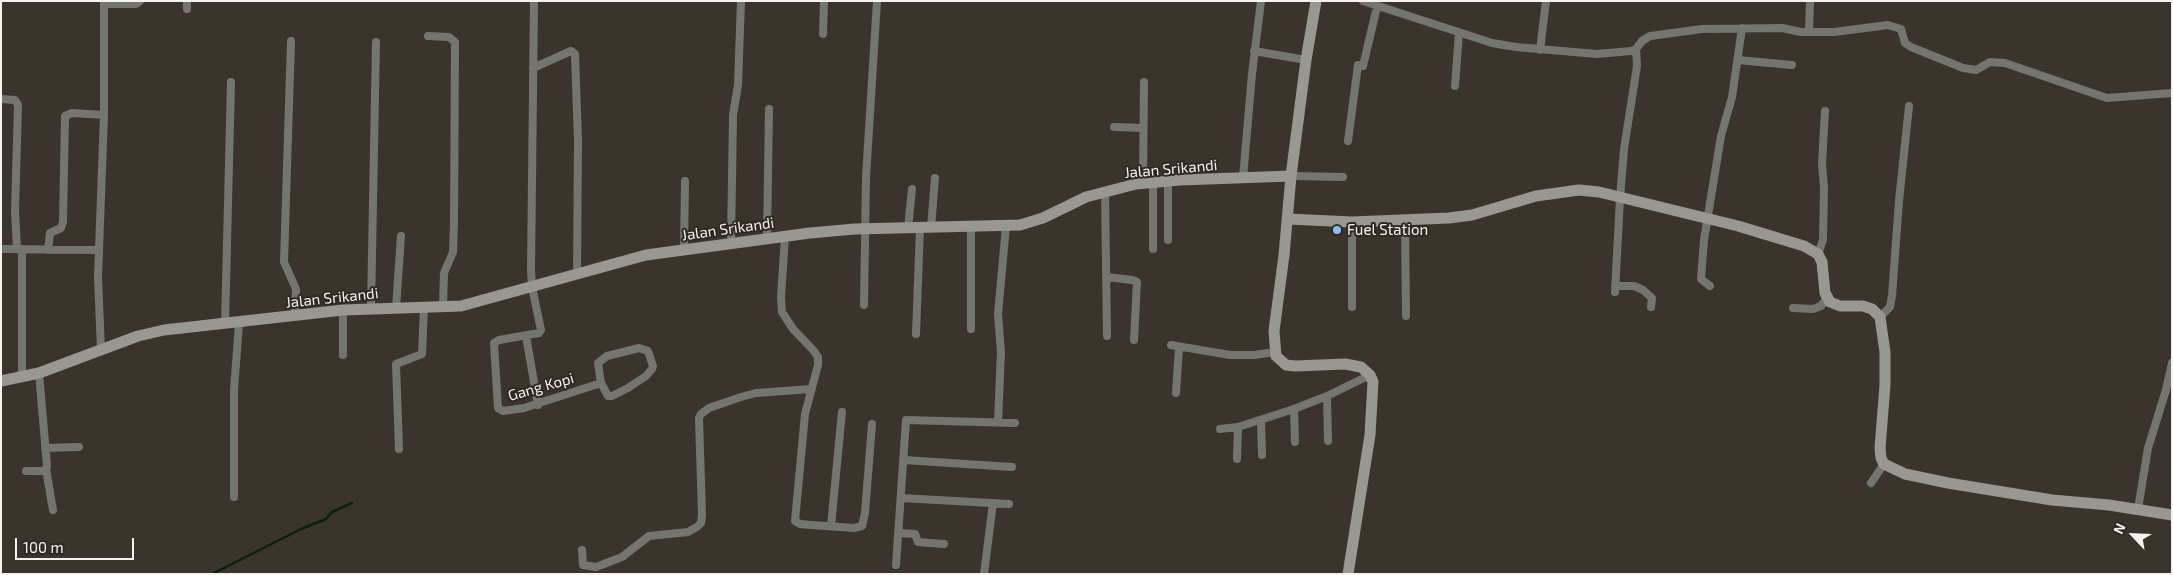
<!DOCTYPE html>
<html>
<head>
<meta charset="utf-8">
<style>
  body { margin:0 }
  #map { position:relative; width:2173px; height:575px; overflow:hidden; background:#3b342d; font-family:"Exo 2",sans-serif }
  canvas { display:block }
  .frame { position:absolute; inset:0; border:2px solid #f6f2ed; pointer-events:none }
  .north { position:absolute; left:2108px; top:510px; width:50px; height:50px; -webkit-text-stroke:4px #312a23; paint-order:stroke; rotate:295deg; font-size:14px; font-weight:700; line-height:20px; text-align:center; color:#f6f2ed }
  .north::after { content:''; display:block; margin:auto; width:18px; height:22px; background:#f6f2ed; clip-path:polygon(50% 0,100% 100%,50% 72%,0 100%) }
  .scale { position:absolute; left:15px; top:538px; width:119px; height:22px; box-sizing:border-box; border:2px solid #f6f2ed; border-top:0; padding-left:6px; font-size:15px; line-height:18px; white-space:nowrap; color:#f6f2ed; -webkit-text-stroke:4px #312a23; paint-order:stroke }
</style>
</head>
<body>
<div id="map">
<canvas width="2173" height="575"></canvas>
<div class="frame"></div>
<div class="north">N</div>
<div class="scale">100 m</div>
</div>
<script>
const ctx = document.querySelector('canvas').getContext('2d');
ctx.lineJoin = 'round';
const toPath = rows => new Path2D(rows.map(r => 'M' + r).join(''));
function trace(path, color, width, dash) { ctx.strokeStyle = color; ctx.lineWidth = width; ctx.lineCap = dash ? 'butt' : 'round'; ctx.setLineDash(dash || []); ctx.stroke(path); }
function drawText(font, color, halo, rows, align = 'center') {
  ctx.font = font + ' "Exo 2",sans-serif'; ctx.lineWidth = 4; ctx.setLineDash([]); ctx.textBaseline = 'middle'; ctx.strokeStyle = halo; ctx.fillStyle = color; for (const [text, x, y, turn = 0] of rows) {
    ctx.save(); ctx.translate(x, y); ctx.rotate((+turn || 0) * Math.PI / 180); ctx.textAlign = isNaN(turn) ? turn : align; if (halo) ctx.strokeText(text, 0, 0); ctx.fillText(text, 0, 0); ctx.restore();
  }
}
const stream = toPath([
  [212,574,301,529,326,519,332,512,352,503]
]);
const street = toPath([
  [534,1,531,270,532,287,541,330,539,333,499,340,494,343,498,408,503,411,524,408,601,383],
  [1363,1,1492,43,1516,47,1597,54,1631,51,1636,49,1642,41,1650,36,1702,29,1782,28,1801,32,1834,32,1888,25,1901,29,1905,43,1911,47,1963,68,1976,70,1990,62,2005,63,2107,98,2172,93],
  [104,4,136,4,140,1],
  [187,9,187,1],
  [1809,32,1810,1],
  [823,34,824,1],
  [428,36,449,37,455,42,454,224,453,252,444,273,443,307],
  [291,41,284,262,296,289,295,316],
  [1540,50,1546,1],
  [1254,51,1306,60],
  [1738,60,1792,65],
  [533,68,571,51,575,54,578,140,577,275],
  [1455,86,1459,33],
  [1,99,15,100,18,105,15,211,17,249],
  [104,115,104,1],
  [1114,127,1143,128],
  [1348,141,1358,65,1363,66,1377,7],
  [1291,176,1343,177],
  [1243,178,1252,74,1261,1],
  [1143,183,1144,82],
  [1105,191,1107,336],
  [1405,220,1406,316],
  [1352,222,1352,307],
  [908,228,912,189],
  [931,228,935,178],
  [785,236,781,297,782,312,793,329,814,351,818,357,818,365,805,414,795,521,800,524,811,525,854,528,862,526,865,513,872,424],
  [767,239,769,109],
  [1168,240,1168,181],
  [731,243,733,115,738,85,741,1],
  [1,249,99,250],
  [22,249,22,377],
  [1153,249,1153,182],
  [48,250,50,233,61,228,63,222,65,116,72,113,104,115,98,277,101,350],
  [684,250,685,181],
  [1818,254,1823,240,1824,187,1822,164,1825,111],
  [1107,277,1132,280,1137,282,1134,340],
  [1615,286,1634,286,1643,290,1652,298,1651,307],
  [1710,286,1701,279,1704,240,1721,136,1732,97,1742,28],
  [1615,292,1620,198,1624,149,1637,66,1636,49],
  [864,305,866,177,877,1],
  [371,308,376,42],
  [396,308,401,236],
  [1793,308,1813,309,1821,306,1827,298],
  [343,310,343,355],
  [1880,317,1890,307,1892,296,1899,201,1909,106],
  [225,324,231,82],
  [971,329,971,227],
  [916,334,920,228],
  [526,336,538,405],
  [1171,345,1230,355,1254,355,1275,352],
  [639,348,648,351,653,366,652,369,646,376,628,388,612,396,608,396,601,383,598,363,607,356,639,348],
  [1176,393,1179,347],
  [1327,396,1328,441],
  [1294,409,1295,442],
  [1261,420,1262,455],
  [998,422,1001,352,998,314,1006,226],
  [1220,429,1238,427,1294,409,1327,396,1370,375],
  [45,448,79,447],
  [399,449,396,364,422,354,424,307],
  [1237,459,1238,427],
  [904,460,1012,467],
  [46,469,53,510],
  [26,471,42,471,46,469,47,466,39,373],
  [1871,483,1884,464],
  [234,497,234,390,239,323],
  [901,498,1009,504],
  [2138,509,2148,448,2166,390,2172,363],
  [831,526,842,412],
  [898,533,915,534,918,542,944,544],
  [582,550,583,565,596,567,622,557,649,536,688,532,697,527,701,523,702,515,699,418,701,414,709,408,741,397,756,393,811,389],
  [896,565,906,420,1015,423],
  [984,574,993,503]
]);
const secondary = toPath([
  [1291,176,1284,255,1274,331,1276,356,1286,365,1295,366,1345,364,1361,367,1370,375,1373,382,1370,435,1348,574],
  [1288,219,1352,222,1449,218,1472,215,1536,196,1579,190,1599,192,1738,226,1804,246,1818,254,1822,262,1825,293,1830,302,1840,306,1863,306,1872,309,1880,317,1885,352,1885,385,1880,448,1881,458,1884,464,1905,474,1948,483,2052,500,2109,505,2172,515],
  [1,381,39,373,138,336,164,330,343,310,461,306,646,255,810,233,855,229,1020,225,1043,218,1086,197,1136,184,1180,180,1291,176,1306,60,1316,1]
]);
const markers = [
  [1337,230,5,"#8db9fc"]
];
const streetNames = [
  ["Jalan Srikandi",1171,169,-5],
  ["Jalan Srikandi",728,229,-8],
  ["Jalan Srikandi",332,298,-6],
  ["Gang Kopi",541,387,-16]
];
const poiNames = [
  ["Fuel Station",1347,230]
];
trace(stream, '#042500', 2.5);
trace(street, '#757570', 8);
trace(secondary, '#989890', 11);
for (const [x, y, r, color] of markers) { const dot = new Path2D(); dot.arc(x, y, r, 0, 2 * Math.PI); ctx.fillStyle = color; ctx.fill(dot); trace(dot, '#312a23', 2); }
drawText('15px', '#f6f2ed', '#312a23', streetNames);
drawText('15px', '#f6f2ed', '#312a23', poiNames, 'left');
</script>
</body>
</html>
